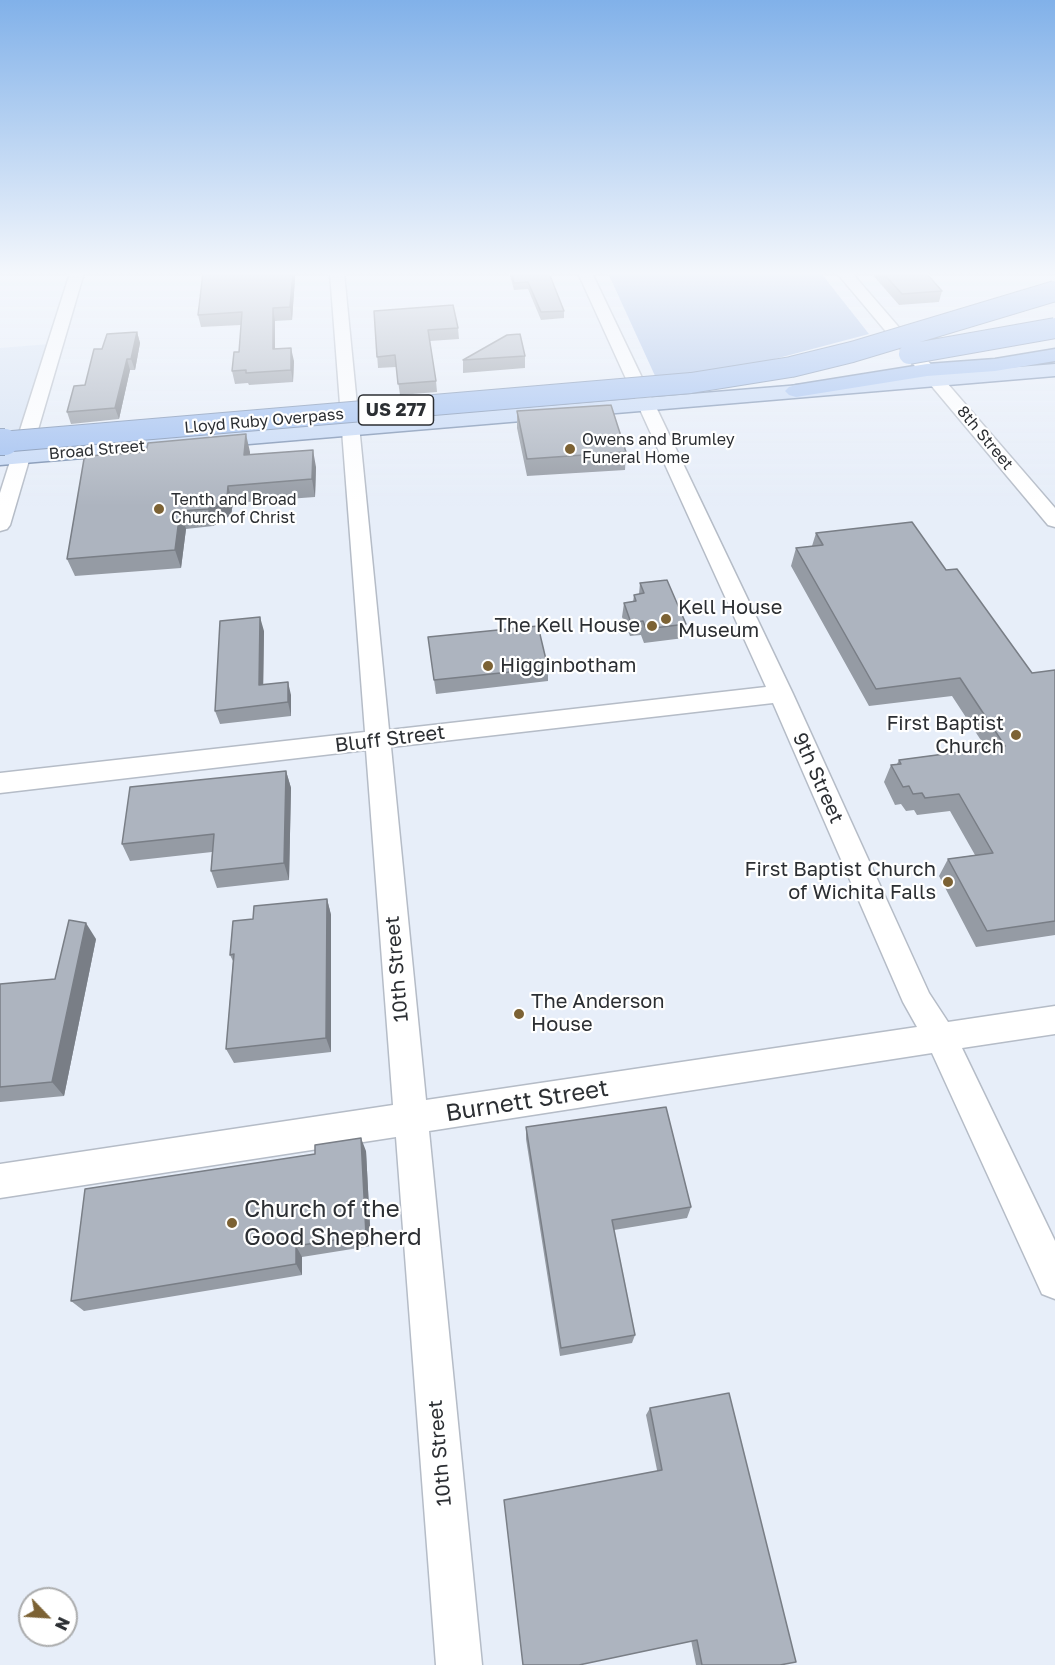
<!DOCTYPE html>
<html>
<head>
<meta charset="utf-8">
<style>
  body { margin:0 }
  #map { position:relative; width:1055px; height:1665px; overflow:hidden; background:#e7eef9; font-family:"Golos Text",sans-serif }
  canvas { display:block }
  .north { position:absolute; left:18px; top:1587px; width:60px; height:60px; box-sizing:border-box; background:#fff; border:2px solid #abacad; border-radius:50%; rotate:115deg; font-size:16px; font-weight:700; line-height:24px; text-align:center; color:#2c2f33 }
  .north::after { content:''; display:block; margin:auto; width:21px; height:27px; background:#7c6234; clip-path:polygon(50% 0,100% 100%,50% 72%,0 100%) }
</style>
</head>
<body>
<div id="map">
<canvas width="1055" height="1665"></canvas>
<div class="north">N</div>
</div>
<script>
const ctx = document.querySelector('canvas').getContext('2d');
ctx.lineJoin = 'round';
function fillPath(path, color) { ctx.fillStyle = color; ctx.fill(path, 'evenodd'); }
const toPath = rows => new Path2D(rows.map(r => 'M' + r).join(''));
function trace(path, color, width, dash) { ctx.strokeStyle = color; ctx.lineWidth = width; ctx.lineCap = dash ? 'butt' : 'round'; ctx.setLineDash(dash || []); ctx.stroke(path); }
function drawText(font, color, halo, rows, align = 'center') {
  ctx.font = font + ' "Golos Text",sans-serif'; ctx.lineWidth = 4.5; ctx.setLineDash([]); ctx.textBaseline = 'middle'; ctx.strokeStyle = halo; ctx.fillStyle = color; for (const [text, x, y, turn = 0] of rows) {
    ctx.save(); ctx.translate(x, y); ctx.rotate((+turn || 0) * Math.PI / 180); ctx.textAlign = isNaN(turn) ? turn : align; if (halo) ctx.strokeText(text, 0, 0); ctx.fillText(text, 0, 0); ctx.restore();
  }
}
const built = toPath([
  [49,344,21,434,0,436,0,348]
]);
const green = toPath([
  [608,273,821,273,869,334,752,365,656,378]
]);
const minor = toPath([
  [70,273,84,273,10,525,7,529,0,531,0,493,70,273],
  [330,273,344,273,389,730,766,687,578,273,592,273,793,694,929,993,948,1022,1055,1006,1055,1034,962,1048,1055,1241,1055,1299,1042,1294,932,1053,429,1131,482,1665,436,1665,396,1137,0,1198,0,1164,393,1105,366,750,0,793,0,773,365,732,330,273],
  [773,703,903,1002,917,1027,426,1100,391,747,773,703],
  [837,273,852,273,1055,508,1055,527,1048,525,837,273]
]);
const major = toPath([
  [1055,364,1055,376,0,465,0,451,1055,364]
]);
const highway = toPath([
  [1055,349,1055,361,995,371,927,376,796,397,789,395,785,391,789,387,796,385,927,364,995,359,1055,349]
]);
const highwayBridgeFar1 = toPath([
  [909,354,1055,328],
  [0,442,691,383,791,367,852,352,1055,291]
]);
const highwayBridge = toPath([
  [0,442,5,442]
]);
const wall = toPath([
  [509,273,549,273,564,311,564,318,541,320,528,289,514,290],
  [871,273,926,273,942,291,939,302,899,305],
  [295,279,292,320,275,321,275,349,294,361,293,382,249,385,248,383,235,384,232,371,239,352,241,325,201,327,198,315],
  [374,311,458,328,459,339,430,341,436,381,437,392,400,395,396,367,378,368],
  [137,332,140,343,135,370,130,370,119,419,71,424,67,412,85,385],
  [525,356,525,368,463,373,463,360],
  [517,411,626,452,625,470,527,476,517,428],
  [250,452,250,454,316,467,315,497,233,503,231,515,213,526,186,529,181,568,75,576,67,559],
  [816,533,946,570,1032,673,1055,670,1055,935,976,947,939,876,948,859,975,855,950,811,917,815,914,810,906,811,901,804,895,805,884,782,891,765,897,764,899,760,986,748,952,696,869,706,791,566,796,548,812,546],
  [640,583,686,624,684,638,644,643,641,635,630,636,622,617,624,603,633,602,634,595,639,594],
  [264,631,263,685,291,695,291,716,220,724,215,711],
  [428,637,548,668,548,681,436,694],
  [286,771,291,788,289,880,217,888,211,871,212,852,130,861,122,844],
  [327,899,331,915,331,1052,234,1063,226,1049,233,961,230,955,253,919],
  [96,939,64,1096,0,1102,0,984,55,979],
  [526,1127,691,1207,687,1218,614,1230,635,1335,632,1343,560,1356,526,1139],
  [366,1151,371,1246,302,1257,302,1275,84,1311,71,1301],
  [650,1408,780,1665,696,1665,646,1415]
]);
const shadedWall = toPath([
  [293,273,294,273,295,279,292,320,290,307],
  [273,308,275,321,275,362,273,349],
  [137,332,140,343,135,370,131,359],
  [291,348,294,361,293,382,291,370],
  [127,359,130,370,119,419,115,408],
  [246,434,250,452,248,472,244,455],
  [313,450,316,467,315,497,312,479],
  [228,486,233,503,231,515,213,526,208,509],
  [180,511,186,529,181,568,175,550],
  [260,617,264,631,263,699,259,685],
  [288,682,291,695,291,716,288,702],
  [286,771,291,788,289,880,284,863],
  [327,899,331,915,331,1052,326,1038],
  [86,923,96,939,64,1096,52,1082],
  [361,1138,366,1151,371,1246,366,1235],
  [296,1246,302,1257,302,1275,296,1264]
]);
const building = toPath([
  [203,273,293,273,290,307,273,308,273,349,291,348,291,370,246,373,246,370,232,371,234,352,239,352,242,312,198,315,203,273],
  [511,273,549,273,564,311,541,312,528,282,514,283,511,273],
  [883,273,926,273,942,291,902,294,883,273],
  [453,305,458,328,428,330,436,381,398,384,395,355,377,357,374,311,453,305],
  [137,332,131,359,127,359,115,408,67,412,74,386,85,385,94,349,102,349,107,334,137,332],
  [520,334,525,356,463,360,507,335,520,334],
  [611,405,626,452,527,459,517,411,611,405],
  [246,434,244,455,313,450,312,479,228,486,227,498,208,509,180,511,175,550,67,559,84,459,87,456,146,452,148,443,246,434],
  [912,522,946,570,957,569,1032,673,1055,670,1055,921,987,931,948,859,993,853,959,794,925,798,922,793,913,794,909,786,903,787,891,765,901,764,899,760,1005,746,960,678,876,689,796,548,823,545,816,533,912,522],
  [667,580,686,624,646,629,643,621,631,623,624,603,636,601,634,595,644,593,640,583,667,580],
  [260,617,259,685,288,682,288,702,215,711,220,621,260,617],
  [538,626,548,668,434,680,428,637,538,626],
  [286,771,284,863,211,871,214,834,122,844,130,787,286,771],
  [327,899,326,1038,226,1049,234,954,230,955,233,921,253,919,254,906,327,899],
  [69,920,86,923,52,1082,0,1087,0,984,55,979,69,920],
  [666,1107,691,1207,612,1220,635,1335,561,1348,526,1127,666,1107],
  [361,1138,366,1235,296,1246,296,1264,71,1301,85,1189,315,1154,315,1145,361,1138],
  [729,1393,796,1662,780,1665,702,1665,697,1640,579,1665,523,1665,504,1500,662,1470,650,1408,729,1393]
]);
const markers = [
  [570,449,6,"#7c6234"],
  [159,509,6,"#7c6234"],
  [666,619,6,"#7c6234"],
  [652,626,6,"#7c6234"],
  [488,666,6,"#7c6234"],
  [1016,735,6,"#7c6234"],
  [948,882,6,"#7c6234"],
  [519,1014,6,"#7c6234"],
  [232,1223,6,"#7c6234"]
];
const farStreetnames = [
  ["Lloyd Ruby Overpass",264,421,-5],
  ["8th Street",985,438,50],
  ["Broad Street",97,450,-5]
];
const farPoinames = [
  ["Owens and Brumley",582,440],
  ["Funeral Home",582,458],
  ["Tenth and Broad",171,500],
  ["Church of Christ",171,518]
];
const shields = [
  [396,410,75]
];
const shieldNames = [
  ["US 277",396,410]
];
const poiNames = [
  ["Kell House",678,608],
  ["Museum",678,631],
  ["The Kell House",640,626,"right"],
  ["Higginbotham",500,666],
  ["First Baptist",1004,724,"right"],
  ["Church",1004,747,"right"],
  ["First Baptist Church",936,870,"right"],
  ["of Wichita Falls",936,893,"right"],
  ["The Anderson",531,1002],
  ["House",531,1025]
];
const streetNames = [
  ["Bluff Street",390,739,-7],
  ["9th Street",818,778,66],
  ["10th Street",397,969,-95],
  ["10th Street",440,1453,-95]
];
const nearStreetnames = [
  ["Burnett Street",527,1101,-9]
];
const nearPoinames = [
  ["Church of the",244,1209],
  ["Good Shepherd",244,1237]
];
fillPath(built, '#d7e3f4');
fillPath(green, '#a7c0e8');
trace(minor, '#b5bcc7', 3);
trace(major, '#778dae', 3);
trace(highway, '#778dae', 3);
fillPath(minor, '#fff');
fillPath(major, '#c6d9f6');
fillPath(highway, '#a0bff0');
trace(highwayBridgeFar1, '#778dae', 22, []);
trace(highwayBridge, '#778dae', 28, []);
trace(highwayBridgeFar1, '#a0bff0', 20);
trace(highwayBridge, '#a0bff0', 26);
fillPath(wall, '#959ba4');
fillPath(shadedWall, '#797e86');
fillPath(building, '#adb4bf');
trace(building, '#797e86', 1.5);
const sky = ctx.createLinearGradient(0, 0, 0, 506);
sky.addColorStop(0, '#81b1e9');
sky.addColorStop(0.54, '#f4f7fc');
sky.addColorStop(1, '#f4f7fc00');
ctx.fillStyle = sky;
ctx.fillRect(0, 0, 1055, 506);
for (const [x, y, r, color] of markers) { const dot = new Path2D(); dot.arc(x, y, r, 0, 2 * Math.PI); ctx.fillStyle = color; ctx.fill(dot); trace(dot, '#fff', 2); }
drawText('16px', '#2c2f33', '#fff', farStreetnames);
drawText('16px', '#2c2f33', '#fff', farPoinames, 'left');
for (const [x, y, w] of shields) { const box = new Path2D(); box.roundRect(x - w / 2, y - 15, w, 30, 4.5); ctx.fillStyle = '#fff'; ctx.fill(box); trace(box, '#2c2f33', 1.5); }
drawText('bold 18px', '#2c2f33', null, shieldNames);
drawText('20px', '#2c2f33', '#fff', poiNames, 'left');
drawText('20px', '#2c2f33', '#fff', streetNames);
drawText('24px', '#2c2f33', '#fff', nearStreetnames);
drawText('24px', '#2c2f33', '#fff', nearPoinames, 'left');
</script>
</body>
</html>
